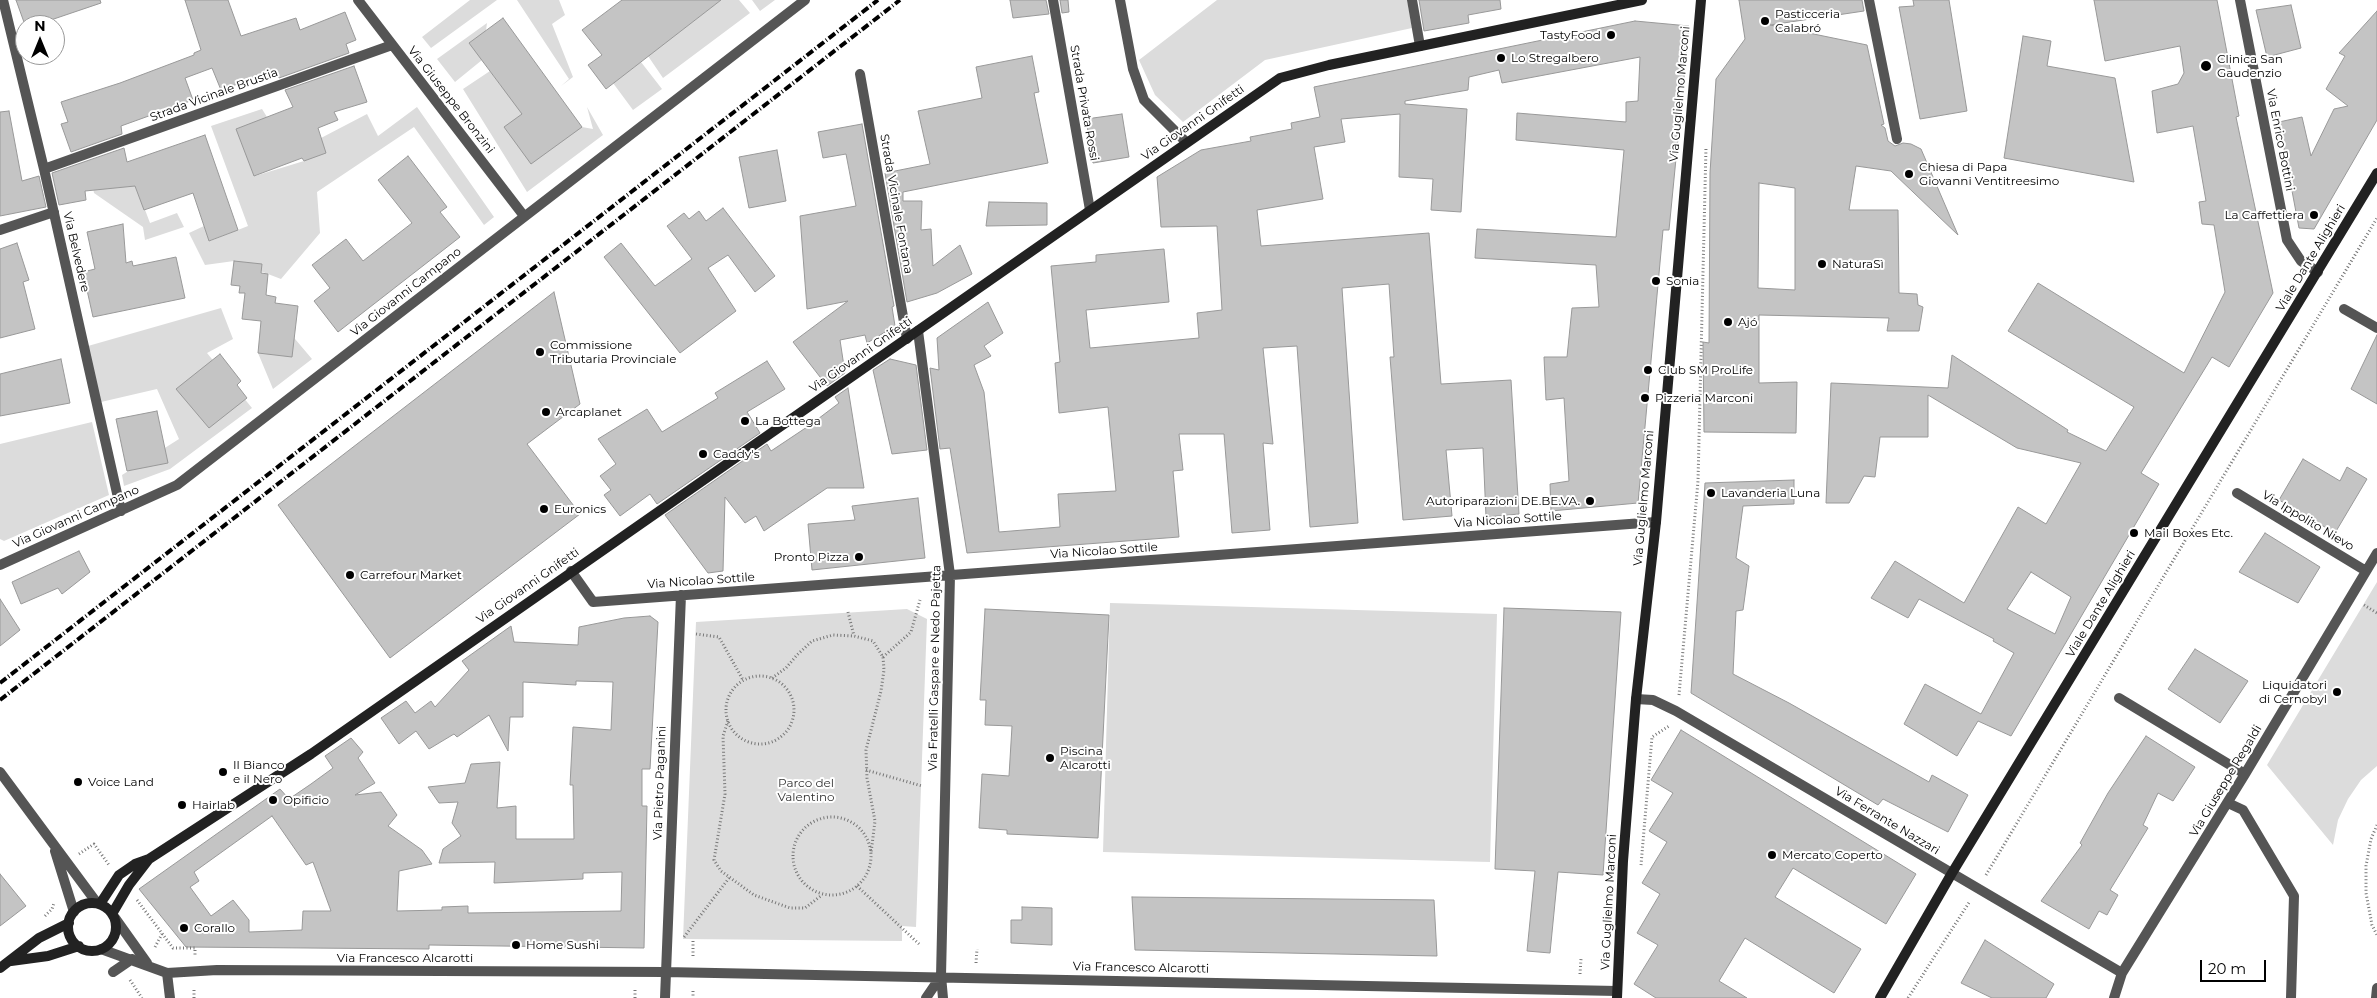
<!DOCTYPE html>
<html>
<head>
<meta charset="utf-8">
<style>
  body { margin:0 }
  #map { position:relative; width:2377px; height:998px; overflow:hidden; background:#fff; font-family:Montserrat,sans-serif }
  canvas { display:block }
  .north { position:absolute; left:15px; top:15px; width:50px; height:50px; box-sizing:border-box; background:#fff; border:1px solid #999; border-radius:50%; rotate:0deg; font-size:14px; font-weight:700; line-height:20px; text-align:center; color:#000 }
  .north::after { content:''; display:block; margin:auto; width:18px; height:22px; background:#000; clip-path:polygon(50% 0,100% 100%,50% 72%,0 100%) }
  .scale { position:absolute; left:2200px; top:960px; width:66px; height:22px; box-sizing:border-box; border:2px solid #000; border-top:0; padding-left:6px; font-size:15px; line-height:18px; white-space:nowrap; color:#000; -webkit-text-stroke:4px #fff; paint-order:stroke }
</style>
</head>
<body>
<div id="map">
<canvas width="2377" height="998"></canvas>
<div class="north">N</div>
<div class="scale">20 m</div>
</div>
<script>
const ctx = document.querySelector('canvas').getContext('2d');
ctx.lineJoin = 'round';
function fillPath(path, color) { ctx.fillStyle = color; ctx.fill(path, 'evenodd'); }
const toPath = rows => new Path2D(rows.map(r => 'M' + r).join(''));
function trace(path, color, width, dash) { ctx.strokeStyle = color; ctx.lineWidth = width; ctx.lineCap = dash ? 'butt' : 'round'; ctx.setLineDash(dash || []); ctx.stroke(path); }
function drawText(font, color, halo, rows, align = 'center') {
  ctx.font = font + ' Montserrat,sans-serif'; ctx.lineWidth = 4; ctx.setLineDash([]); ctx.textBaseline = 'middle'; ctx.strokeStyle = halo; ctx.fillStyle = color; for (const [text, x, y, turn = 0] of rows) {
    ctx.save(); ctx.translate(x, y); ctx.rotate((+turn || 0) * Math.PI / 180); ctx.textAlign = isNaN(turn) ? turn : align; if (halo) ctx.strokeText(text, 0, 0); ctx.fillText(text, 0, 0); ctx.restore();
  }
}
const green = toPath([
  [470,0,497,0,431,48,422,37],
  [517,0,559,0,565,15,552,24,573,77,561,86,569,79],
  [721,0,739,0,750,13,663,78,648,56],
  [752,0,775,0,760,11],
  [1217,0,1407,0,1412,28,1265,60,1183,122,1155,95,1139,60],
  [487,23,482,60,455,82,437,59],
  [641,62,662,89,633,110,613,83],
  [490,71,501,86,582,127,593,129,587,107,603,135,527,192,463,89],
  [417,107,494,217,484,225,414,127,317,192,320,233,281,279,234,261,205,265,189,233,204,226,210,241,248,226,211,126,262,109,267,117,255,176,304,161,321,138,367,114,378,136],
  [127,162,150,223,177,213,184,227,145,240,143,227,94,193,91,177],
  [221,308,233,339,207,353,252,408,170,469,124,486,122,475,179,439,157,389,101,402,88,346],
  [290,333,312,359,273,389,258,353],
  [92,422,109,495,4,541,0,539,0,444],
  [2377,582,2377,766,2361,780,2348,799,2338,820,2333,845,2267,765],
  [1110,603,1497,614,1490,862,1103,852],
  [907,609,927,619,916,927,902,926,902,941,683,939,696,622]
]);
const building = toPath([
  [16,0,100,0,101,3,36,25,25,25,16,0],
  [185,0,228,0,241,36,296,18,300,30,345,12,356,40,346,44,349,53,279,78,276,70,221,90,212,68,185,78,193,100,121,126,122,134,71,152,61,124,68,122,61,102,120,83,194,55,194,53,201,50,185,0],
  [622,0,721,0,606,89,588,65,602,55,582,30,622,0],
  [1010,0,1046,0,1049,14,1013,18,1010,0],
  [1060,0,1068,0,1069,12,1062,13,1060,0],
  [1419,0,1500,0,1501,9,1468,15,1469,23,1424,31,1419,0],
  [1739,0,1862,0,1864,11,1770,25,1867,45,1884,124,1881,125,1885,128,1888,141,1895,146,1903,143,1911,144,1921,149,1958,235,1891,171,1856,166,1849,210,1898,210,1899,293,1917,294,1918,305,1923,307,1919,331,1887,331,1889,318,1759,315,1759,383,1797,382,1796,433,1704,432,1703,342,1709,343,1710,173,1716,79,1745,39,1739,0],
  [1759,183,1795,188,1795,290,1758,288,1759,183],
  [1913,0,1949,0,1967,111,1920,119,1899,7,1914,6,1913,0],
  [2094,0,2217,0,2239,116,2236,117,2273,293,2229,367,2212,357,2141,473,2159,484,2011,736,1978,721,1957,756,1904,724,1925,684,1981,714,2014,653,1993,641,1994,639,1919,599,1908,618,1871,598,1895,561,1964,603,2018,507,2046,524,2081,463,2017,448,1928,395,1928,437,1880,437,1875,477,1864,476,1849,503,1826,503,1831,383,1948,388,1952,355,2068,430,2067,432,2106,451,2134,407,2008,331,2038,283,2184,373,2225,292,2214,225,2202,224,2199,202,2206,201,2193,126,2157,133,2152,91,2178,84,2184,73,2180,46,2105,61,2094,0],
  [2031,572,2071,597,2055,634,2007,609,2031,572],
  [2291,5,2301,48,2267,57,2256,10,2291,5],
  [2377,11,2377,120,2314,229,2299,228,2279,122,2302,117,2311,156,2334,109,2348,106,2326,89,2345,56,2339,53,2377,11],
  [503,18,582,127,531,164,504,127,522,114,469,43,503,18],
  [1635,21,1689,26,1669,230,1663,230,1638,503,1551,511,1550,484,1569,481,1564,398,1546,400,1544,357,1567,357,1572,308,1599,307,1596,265,1475,258,1477,229,1616,237,1624,150,1516,140,1517,113,1626,122,1626,102,1638,101,1640,57,1502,83,1499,70,1469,77,1468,90,1405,101,1405,104,1467,109,1461,212,1431,210,1433,179,1399,177,1400,114,1341,119,1345,142,1314,147,1323,199,1257,210,1261,246,1429,233,1441,384,1511,380,1519,514,1486,517,1483,448,1446,450,1452,516,1403,520,1390,357,1394,357,1389,284,1342,288,1358,523,1310,527,1297,346,1263,348,1273,444,1263,443,1270,530,1232,533,1224,434,1179,434,1183,470,1173,471,1179,537,967,553,950,448,940,449,930,368,939,370,937,338,988,302,1003,333,984,346,991,356,974,365,984,392,999,532,1060,527,1058,494,1116,491,1108,407,1059,413,1055,363,1060,362,1051,266,1096,262,1096,255,1164,249,1169,302,1086,310,1090,348,1199,338,1197,313,1222,310,1217,226,1161,227,1157,177,1201,150,1251,141,1250,137,1292,129,1291,123,1320,117,1314,87,1635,21],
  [2023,36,2051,41,2047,66,2115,78,2134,182,2004,158,2023,36],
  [1032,56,1039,92,1034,93,1048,163,903,192,903,201,922,201,921,230,931,229,933,266,960,245,972,274,937,293,907,302,885,173,930,164,918,111,982,98,976,67,1032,56],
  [354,66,367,102,334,112,338,120,318,128,326,153,304,161,302,158,254,176,236,129,293,107,285,90,354,66],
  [9,111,22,181,39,176,46,207,0,216,0,112,9,111],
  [1122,114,1129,157,1093,163,1086,119,1122,114],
  [862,124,894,306,892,307,895,326,867,343,865,335,840,340,845,373,827,386,793,342,848,301,807,309,800,216,856,206,846,154,823,158,818,132,862,124],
  [205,135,238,230,209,241,193,193,144,210,135,186,85,191,86,200,59,205,52,173,124,148,127,162,205,135],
  [777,150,786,201,749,208,739,157,777,150],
  [408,156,447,207,440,212,460,237,338,332,314,301,330,288,312,265,346,239,363,261,412,223,378,180,408,156],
  [989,202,1047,203,1047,225,986,226,989,202],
  [723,208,775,276,755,292,728,255,708,268,736,311,680,353,604,257,621,243,655,286,692,259,667,226,684,213,689,219,699,211,706,221,723,208],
  [123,224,126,263,132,261,133,266,176,257,185,298,93,317,83,272,95,269,87,232,123,224],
  [17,243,29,280,23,282,35,329,0,338,0,249,17,243],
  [234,261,262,264,261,273,268,274,266,295,276,297,275,303,298,306,292,357,258,353,261,321,242,319,245,293,239,293,240,286,231,285,234,261],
  [554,292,580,404,527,444,580,514,390,658,278,505,554,292],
  [2377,335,2377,404,2351,389,2377,335],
  [220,354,241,381,237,385,247,398,209,428,176,389,220,354],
  [61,359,70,403,0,416,0,374,61,359],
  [890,359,916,365,927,450,892,454,873,370,890,359],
  [767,361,785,389,747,412,760,433,657,504,650,494,620,516,604,495,611,490,600,476,616,464,598,439,647,409,662,432,718,398,715,393,767,361],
  [848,388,864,488,827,488,764,531,756,516,745,523,725,497,723,571,708,573,665,515,767,444,771,451,810,425,839,403,835,397,848,388],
  [157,411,168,463,127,471,116,419,157,411],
  [2303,459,2340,481,2347,467,2367,479,2335,533,2279,500,2303,459],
  [1794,480,1794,504,1743,506,1736,558,1749,566,1743,610,1736,611,1733,674,1789,703,1929,782,1932,775,1968,795,1948,832,1883,799,1878,805,1691,693,1705,483,1794,480],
  [918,498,925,558,812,570,808,524,855,520,852,506,918,498],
  [2265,533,2320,567,2298,603,2239,572,2265,533],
  [79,551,90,572,62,594,58,588,21,604,12,582,79,551],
  [0,599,20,630,0,646,0,599],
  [1504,608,1621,612,1603,875,1558,872,1550,953,1527,951,1535,871,1495,869,1504,608],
  [985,609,1109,615,1098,838,1007,834,1007,830,979,828,982,774,1009,776,1012,726,985,725,986,700,980,700,985,609],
  [650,616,658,622,650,769,642,769,642,806,647,806,644,948,429,945,429,949,186,947,139,889,280,789,289,799,311,784,333,768,325,756,351,738,363,752,358,758,375,783,355,795,381,792,397,815,388,826,422,850,432,864,399,871,397,911,442,910,442,907,468,906,468,913,621,911,622,872,583,873,583,879,494,883,495,862,439,863,443,849,461,836,452,823,458,802,439,803,428,787,465,783,471,764,500,762,497,808,516,806,516,839,574,839,573,785,570,785,573,727,611,730,613,682,576,681,576,685,523,682,523,717,510,717,508,751,489,715,457,737,454,734,429,749,416,731,399,744,381,718,406,701,415,713,431,701,435,707,469,670,462,661,511,626,514,642,578,645,579,627,624,618,650,616],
  [272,816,306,865,313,862,331,911,303,911,302,930,249,932,249,920,233,900,211,916,190,887,199,881,194,872,272,816],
  [2195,649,2248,681,2220,723,2168,689,2195,649],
  [1681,730,1916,874,1886,924,1793,868,1775,897,1861,949,1834,993,1745,938,1719,981,1747,998,1656,998,1634,984,1658,945,1637,933,1660,894,1642,883,1667,842,1649,831,1673,793,1651,780,1681,730],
  [2146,736,2195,767,2173,801,2158,793,2143,825,2148,828,2110,890,2118,895,2107,915,2099,911,2089,929,2041,901,2082,845,2080,843,2108,793,2146,736],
  [0,874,26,906,0,926,0,874],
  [1132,897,1434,900,1437,956,1135,950,1132,897],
  [1022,907,1052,908,1052,945,1011,943,1011,920,1022,920,1022,907],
  [1985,940,2054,984,2046,998,1992,998,1961,983,1985,940]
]);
const path = toPath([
  [2364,605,2377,613],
  [848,612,854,636],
  [696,634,719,637,743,680],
  [883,657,911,632,920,600],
  '726 710a34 34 0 1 1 68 0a34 34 0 1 1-68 0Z',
  [772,678,786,668,797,655,812,641,833,635,854,636,873,641,883,657,884,670,881,691,866,750,867,778,875,821,871,853],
  [1679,695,1698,481,1706,147],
  [728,721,723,736,725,794,714,860,721,871,754,895,790,908,805,908,822,895],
  [866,770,922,786],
  '793 856a39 39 0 1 1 78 0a39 39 0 1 1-78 0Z',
  [2377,825,2371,839,2366,866,2366,893,2372,925,2377,935],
  [79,854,94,844,109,865],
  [1641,865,1652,737,1669,726],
  [1986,875,2377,218],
  [857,886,919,944],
  [137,900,173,948,195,948,195,957],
  [45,916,52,909,54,903],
  [684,937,729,878],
  [693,941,693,958],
  [155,947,162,934],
  [976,963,977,949],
  [1580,974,1581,959],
  [130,980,142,998],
  [635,990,635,998],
  [693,991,693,998],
  [194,998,194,988],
  [1908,998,1970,901]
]);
const lane = toPath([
  [1120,0,1133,69,1144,100,1186,142],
  [1412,0,1420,46],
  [1869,0,1897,139],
  [2228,803,2243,810,2294,896,2291,998],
  [2376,998,2377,988]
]);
const street = toPath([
  [3,0,44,169,121,511],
  [358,0,524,216],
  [1053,0,1090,210],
  [2240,0,2287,240,2301,261,2318,272],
  [860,74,907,339],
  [44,169,392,45],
  [0,230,54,212],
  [2344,309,2377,328],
  [918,331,950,575,941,976,943,998],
  [2237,493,2366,571],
  [0,565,177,485,805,0],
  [571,571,593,602,1656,522],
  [2119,698,2245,774],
  [1636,699,1653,700,1676,711,2122,973],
  [0,772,97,903],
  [55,851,74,912],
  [115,918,147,963],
  [101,949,167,973,217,970,665,972,1617,991],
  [113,972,132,959],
  [167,973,170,998],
  [665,998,681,595],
  [926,998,941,976],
  [2114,998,2122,973,2245,774,2377,553]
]);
const secondary = toPath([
  '68 927a24 24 0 1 1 48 0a24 24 0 1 1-48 0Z',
  [100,904,119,875,135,864,149,859,311,754,1280,78,1329,65,1642,0],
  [112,914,129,885,149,859],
  [11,961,48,956,79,946],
  [0,968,39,938,69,923],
  [1617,998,1623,861,1636,699,1656,522,1701,0],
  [1880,998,1952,873,2377,173]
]);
const rail = toPath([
  [0,683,878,0],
  [0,700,900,0]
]);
const markers = [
  [1765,21,5,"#000"],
  [1611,35,5,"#000"],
  [1501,58,5,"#000"],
  [2206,66,6,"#000"],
  [1909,174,5,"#000"],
  [2314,215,5,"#000"],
  [1822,264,5,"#000"],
  [1656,281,5,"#000"],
  [1728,322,5,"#000"],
  [540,352,5,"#000"],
  [1648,370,5,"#000"],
  [1645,398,5,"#000"],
  [546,412,5,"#000"],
  [745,421,5,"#000"],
  [703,454,5,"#000"],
  [1711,493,5,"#000"],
  [1590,501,5,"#000"],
  [544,509,5,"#000"],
  [2134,533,5,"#000"],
  [859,557,5,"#000"],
  [350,575,5,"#000"],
  [2337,692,5,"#000"],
  [1050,758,5,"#000"],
  [223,772,5,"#000"],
  [78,782,5,"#000"],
  [273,800,5,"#000"],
  [182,805,5,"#000"],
  [1772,855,5,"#000"],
  [184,928,5,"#000"],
  [516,945,5,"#000"]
];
const poiNames = [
  ["Pasticceria",1775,14],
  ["Calabró",1775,28],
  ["TastyFood",1601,35,"right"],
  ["Lo Stregalbero",1511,58],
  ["Clinica San",2217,59],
  ["Gaudenzio",2217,73],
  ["Chiesa di Papa",1919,167],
  ["Giovanni Ventitreesimo",1919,181],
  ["La Caffettiera",2304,215,"right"],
  ["NaturaSì",1832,264],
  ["Sonia",1666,281],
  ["Ajó",1738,322],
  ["Commissione",550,345],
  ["Tributaria Provinciale",550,359],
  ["Club SM ProLife",1658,370],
  ["Pizzeria Marconi",1655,398],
  ["Arcaplanet",556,412],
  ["La Bottega",755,421],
  ["Caddy's",713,454],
  ["Lavanderia Luna",1721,493],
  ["Autoriparazioni DE.BE.VA.",1580,501,"right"],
  ["Euronics",554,509],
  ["Mail Boxes Etc.",2144,533],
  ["Pronto Pizza",849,557,"right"],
  ["Carrefour Market",360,575],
  ["Liquidatori",2327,685,"right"],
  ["di Cernobyl",2327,699,"right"],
  ["Piscina",1060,751],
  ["Alcarotti",1060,765],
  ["Il Bianco",233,765],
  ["e il Nero",233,779],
  ["Voice Land",88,782],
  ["Opificio",283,800],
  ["Hairlab",192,805],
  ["Mercato Coperto",1782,855],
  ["Corallo",194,928],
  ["Home Sushi",526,945]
];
const streetNames = [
  ["Via Guglielmo Marconi",1680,94,-85],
  ["Strada Vicinale Brustia",214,95,-20],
  ["Via Giuseppe Bronzini",451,100,52],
  ["Strada Privata Rossi",1084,103,80],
  ["Via Giovanni Gnifetti",1193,123,-35],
  ["Via Enrico Bottini",2280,140,79],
  ["Strada Vicinale Fontana",896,204,80],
  ["Via Belvedere",76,252,77],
  ["Viale Dante Alighieri",2311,258,-59],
  ["Via Giovanni Campano",406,292,-38],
  ["Via Giovanni Gnifetti",861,355,-35],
  ["Via Guglielmo Marconi",1644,498,-85],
  ["Via Giovanni Campano",76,517,-24],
  ["Via Nicolao Sottile",1508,520,-4],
  ["Via Ippolito Nievo",2308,521,31],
  ["Via Nicolao Sottile",1104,551,-4],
  ["Via Nicolao Sottile",701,581,-4],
  ["Via Giovanni Gnifetti",528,586,-35],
  ["Viale Dante Alighieri",2101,604,-59],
  ["Via Fratelli Gaspare e Nedo Pajetta",935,668,-89],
  ["Via Giuseppe Regaldi",2226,781,-59],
  ["Via Pietro Paganini",660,783,-88],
  ["Via Ferrante Nazzari",1887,821,31],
  ["Via Guglielmo Marconi",1609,902,-87],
  ["Via Francesco Alcarotti",405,958],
  ["Via Francesco Alcarotti",1141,968,1]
];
const parkNames = [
  ["Parco del",806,783],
  ["Valentino",806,797]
];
fillPath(green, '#dcdcdc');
fillPath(building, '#c4c4c4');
trace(building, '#999', 1);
trace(path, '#777', 3, [1, 2.5]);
trace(lane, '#555', 10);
trace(street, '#555', 10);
trace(secondary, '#222', 10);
trace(rail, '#000', 4, [8, 2.5, 1, 2.5]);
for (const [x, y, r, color] of markers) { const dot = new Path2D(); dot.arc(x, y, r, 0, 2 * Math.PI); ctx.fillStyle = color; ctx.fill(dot); trace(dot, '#fff', 2); }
drawText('12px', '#000', '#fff', poiNames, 'left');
drawText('12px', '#000', '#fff', streetNames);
drawText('12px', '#333', '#fff', parkNames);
</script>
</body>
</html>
